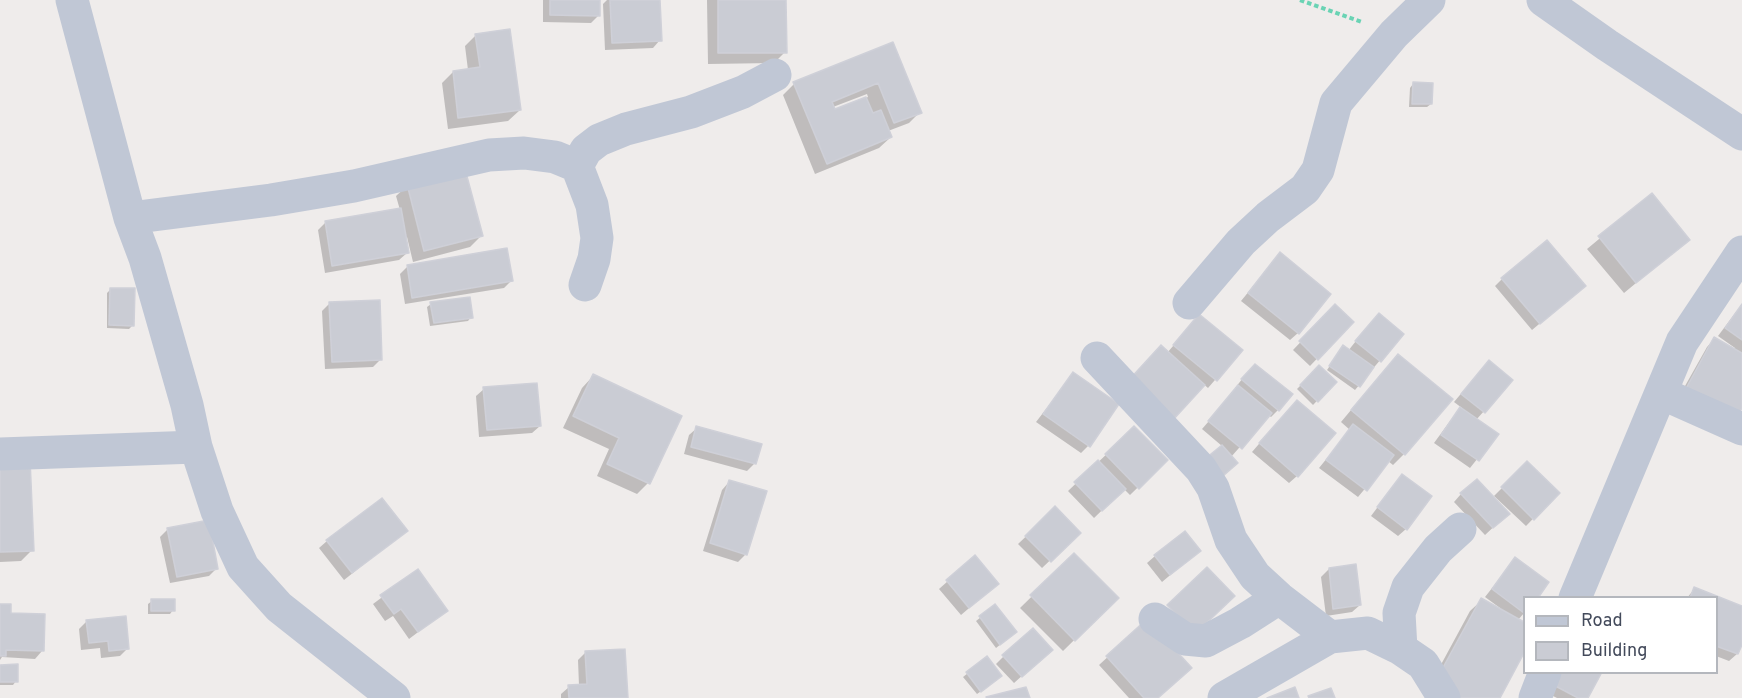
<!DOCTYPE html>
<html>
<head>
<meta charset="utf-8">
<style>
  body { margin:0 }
  #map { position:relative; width:1742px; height:698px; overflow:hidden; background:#efeceb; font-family:Overpass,sans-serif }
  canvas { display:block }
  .legend { position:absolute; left:1523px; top:596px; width:195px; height:78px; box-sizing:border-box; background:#fff; border:2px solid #b4b7bd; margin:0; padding:8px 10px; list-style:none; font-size:18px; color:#434a5b }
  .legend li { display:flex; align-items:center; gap:12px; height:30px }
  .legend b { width:30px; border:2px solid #b4b7bd }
</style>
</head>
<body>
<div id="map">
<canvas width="1742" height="698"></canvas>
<ul class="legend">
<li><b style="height:8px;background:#c0c7d5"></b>Road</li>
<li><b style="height:16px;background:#caccd4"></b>Building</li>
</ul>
</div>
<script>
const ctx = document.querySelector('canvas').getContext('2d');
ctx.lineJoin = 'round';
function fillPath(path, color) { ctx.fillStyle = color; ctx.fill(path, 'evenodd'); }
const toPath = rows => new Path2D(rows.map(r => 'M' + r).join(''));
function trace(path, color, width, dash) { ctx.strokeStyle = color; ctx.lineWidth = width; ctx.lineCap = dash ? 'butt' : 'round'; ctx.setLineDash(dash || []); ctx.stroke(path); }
const shadow = toPath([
  [543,0,599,0,599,15,591,23,543,22],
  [607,0,659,0,660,40,653,48,605,50,603,4],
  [707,0,785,0,785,52,774,63,708,64],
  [476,35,520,110,508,121,448,129,442,83,453,72,468,70,465,46],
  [892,44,920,112,909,123,888,131,891,137,879,148,815,174,783,95,794,84],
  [867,94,868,97,834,111,833,107],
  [1413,84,1431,104,1427,107,1409,107,1410,88],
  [408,185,481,236,470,247,413,262,407,237,404,237,407,253,399,260,325,273,318,230,325,223,400,210,396,196],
  [1652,195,1688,240,1624,293,1587,249],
  [1273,262,1298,333,1290,340,1241,301],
  [408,266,511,281,504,288,405,304,400,274],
  [1502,279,1576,293,1532,330,1495,286],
  [111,289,133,325,129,329,107,328,107,293],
  [330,303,381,359,373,367,325,369,322,311],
  [431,304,471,317,468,321,430,326,427,307],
  [1742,304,1742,405,1676,402,1707,347,1714,339,1734,350,1735,348,1718,336],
  [1335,306,1352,322,1310,366,1293,350],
  [1199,316,1241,350,1208,388,1167,353],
  [1371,322,1402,334,1355,390,1327,370,1340,351,1348,351],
  [1319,367,1335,382,1313,405,1297,389],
  [1387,367,1404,454,1393,465,1388,461,1358,497,1319,468,1350,430,1341,422],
  [1481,370,1511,381,1476,420,1497,434,1470,468,1434,443,1453,417,1462,408,1454,402],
  [1247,373,1278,410,1271,417,1268,415,1231,457,1222,446,1202,429,1237,389,1235,388],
  [1073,374,1088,446,1081,453,1036,422],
  [593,376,648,483,637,494,597,476,609,449,563,428,582,388],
  [484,389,540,426,532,433,479,437,476,396],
  [1289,409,1297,476,1289,483,1252,452],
  [697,428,755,463,747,471,684,454,689,435],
  [1134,428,1166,460,1130,495,1124,489,1094,518,1068,491],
  [0,462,32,550,21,561,0,562],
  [1527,463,1558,493,1526,526,1494,496],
  [729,482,746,554,738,562,703,551,722,490],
  [1395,484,1406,529,1398,536,1371,516],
  [1461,494,1500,521,1485,535,1454,502],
  [1055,509,1079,533,1042,568,1018,544],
  [168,529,217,568,209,576,170,583,160,537],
  [406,531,344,580,319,548,327,541],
  [1199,551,1162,582,1147,563,1155,556],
  [1074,555,1117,598,1063,651,1020,608],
  [975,557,989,591,961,615,939,589],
  [1515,559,1524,598,1524,613,1518,620,1524,624,1524,650,1498,698,1424,696,1470,611,1482,600,1499,610,1500,608,1485,597],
  [1329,569,1360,605,1352,612,1326,616,1321,577],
  [417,571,446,611,409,639,393,616,385,621,373,604],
  [1695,588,1742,607,1742,641,1737,654,1729,661,1716,656,1716,598,1687,598],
  [152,601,173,610,170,614,148,614,148,604],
  [0,605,42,651,35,659,2,657,0,660],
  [995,606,1011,636,996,648,976,621],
  [87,621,128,648,120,656,101,658,100,648,81,650,79,629],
  [1147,621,1157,698,1129,698,1099,665],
  [586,652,626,698,561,698,561,694,569,687,579,686,578,660],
  [1004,656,1043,657,1014,683,996,664],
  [987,658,997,680,977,694,963,677],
  [0,667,16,681,13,685,0,685],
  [1549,672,1586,698,1557,698,1539,689]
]);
const building = toPath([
  [550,0,600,0,600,16,550,15,550,0],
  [610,0,660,0,662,41,612,43,610,0],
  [718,0,786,0,787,53,718,53,718,0],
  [510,29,521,110,458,118,453,71,480,67,475,34,510,29],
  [893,42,922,113,894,123,878,83,832,102,835,109,866,97,873,113,881,110,892,137,827,164,793,82,893,42],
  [1413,82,1433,83,1432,104,1412,104,1413,82],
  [465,169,483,236,424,251,407,184,465,169],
  [1652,193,1690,240,1636,283,1598,236,1652,193],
  [401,208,409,253,332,266,325,221,401,208],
  [1547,240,1586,286,1540,324,1501,278,1547,240],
  [507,248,513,281,412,298,407,265,507,248],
  [1280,252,1331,294,1299,334,1248,293,1280,252],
  [110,288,135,288,134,326,109,325,110,288],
  [470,297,473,318,434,323,430,302,470,297],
  [380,300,382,360,332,362,329,302,380,300],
  [1335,304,1354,322,1318,360,1299,341,1335,304],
  [1742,304,1742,340,1725,328,1742,304],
  [1379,313,1404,334,1381,362,1355,341,1379,313],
  [1199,314,1243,350,1217,381,1173,345,1199,314],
  [1714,337,1742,353,1742,408,1734,422,1683,394,1714,337],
  [1161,345,1205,385,1172,421,1128,381,1161,345],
  [1343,345,1374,367,1360,387,1329,366,1343,345],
  [1398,354,1453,399,1405,455,1351,410,1398,354],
  [1489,360,1513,380,1485,413,1461,394,1489,360],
  [1255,364,1293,394,1279,411,1241,379,1255,364],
  [1319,365,1337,382,1318,402,1300,385,1319,365],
  [1073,372,1119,404,1090,447,1043,414,1073,372],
  [593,374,682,416,650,484,607,464,619,438,573,416,593,374],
  [537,383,541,426,487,430,483,387,537,383],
  [1238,385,1272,413,1242,449,1208,421,1238,385],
  [1297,400,1336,433,1298,477,1259,443,1297,400],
  [1460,407,1499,434,1479,461,1441,435,1460,407],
  [1353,424,1394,455,1367,491,1326,460,1353,424],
  [696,426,762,444,756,464,691,447,696,426],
  [1134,426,1168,460,1139,489,1105,454,1134,426],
  [1222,445,1238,463,1223,476,1206,458,1222,445],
  [30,459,34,551,0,552,0,460,30,459],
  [1098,460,1126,489,1102,511,1074,482,1098,460],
  [1527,461,1560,493,1534,520,1501,487,1527,461],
  [1402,474,1432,496,1407,530,1377,507,1402,474],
  [1477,479,1510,514,1493,528,1460,493,1477,479],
  [729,480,767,491,747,555,710,543,729,480],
  [382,498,408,531,352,573,326,540,382,498],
  [1055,506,1081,533,1051,562,1025,536,1055,506],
  [209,520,218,569,177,577,167,528,209,520],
  [1185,531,1201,551,1170,575,1154,555,1185,531],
  [1074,553,1119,598,1075,641,1030,595,1074,553],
  [975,555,999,584,969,608,946,580,975,555],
  [1515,557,1549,582,1538,598,1524,598,1524,613,1492,589,1515,557],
  [1356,564,1361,605,1333,609,1329,568,1356,564],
  [1207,567,1235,596,1195,634,1167,605,1207,567],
  [418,569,448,611,418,632,401,609,394,614,380,595,418,569],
  [1694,587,1742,606,1742,645,1738,654,1716,646,1716,598,1690,598,1694,587],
  [1481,598,1524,622,1524,653,1500,698,1460,698,1434,684,1481,598],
  [151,599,175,599,175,611,151,611,151,599],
  [0,604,11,604,11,613,45,614,44,651,6,650,6,656,0,656,0,604],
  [995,604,1017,632,1000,645,979,616,995,604],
  [126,616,129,649,109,651,108,641,89,643,86,620,126,616],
  [1147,619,1192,668,1158,698,1144,698,1106,656,1147,619],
  [1033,628,1053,650,1022,677,1002,655,1033,628],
  [625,649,628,698,569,698,568,685,587,684,585,651,625,649],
  [987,656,1002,676,981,692,966,672,987,656],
  [18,664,18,682,0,682,0,665,18,664],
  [1551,672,1602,672,1588,698,1578,698,1546,681,1551,672],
  [1026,687,1030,698,987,698,986,697,1026,687],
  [1295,687,1299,698,1267,698,1295,687],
  [1331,688,1335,698,1309,698,1308,696,1331,688]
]);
const path = toPath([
  [1300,0,1362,22]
]);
const minor = toPath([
  [72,0,130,218,145,258,187,405,196,447,217,511,243,567,279,607,394,698],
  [1543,0,1607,45,1742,134],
  [577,166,586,150,599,140,626,129,691,112,743,92,775,75],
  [130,218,271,200,354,186,489,155,524,153,555,157,577,166,592,205,597,238,594,259,585,285],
  [1189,303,1241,242,1268,217,1305,189,1318,170,1336,103,1394,34,1429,0],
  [1097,358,1201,469,1213,488,1231,540,1255,576,1279,598,1330,637,1368,633,1401,649,1423,664,1444,698],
  [1661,393,1742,429],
  [0,454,196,447],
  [1575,598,1682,342,1742,252],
  [1155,619,1185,639,1206,641,1240,623,1279,598],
  [1401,649,1399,613,1408,587,1438,549,1460,529],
  [1224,698,1330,637],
  [1535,698,1545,672]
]);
fillPath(shadow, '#0003');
fillPath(building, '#caccd4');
trace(building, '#cfd0d8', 1.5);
trace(path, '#6ad3b4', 4, [4.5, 3]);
trace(minor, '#c0c7d5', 33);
</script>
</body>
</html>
